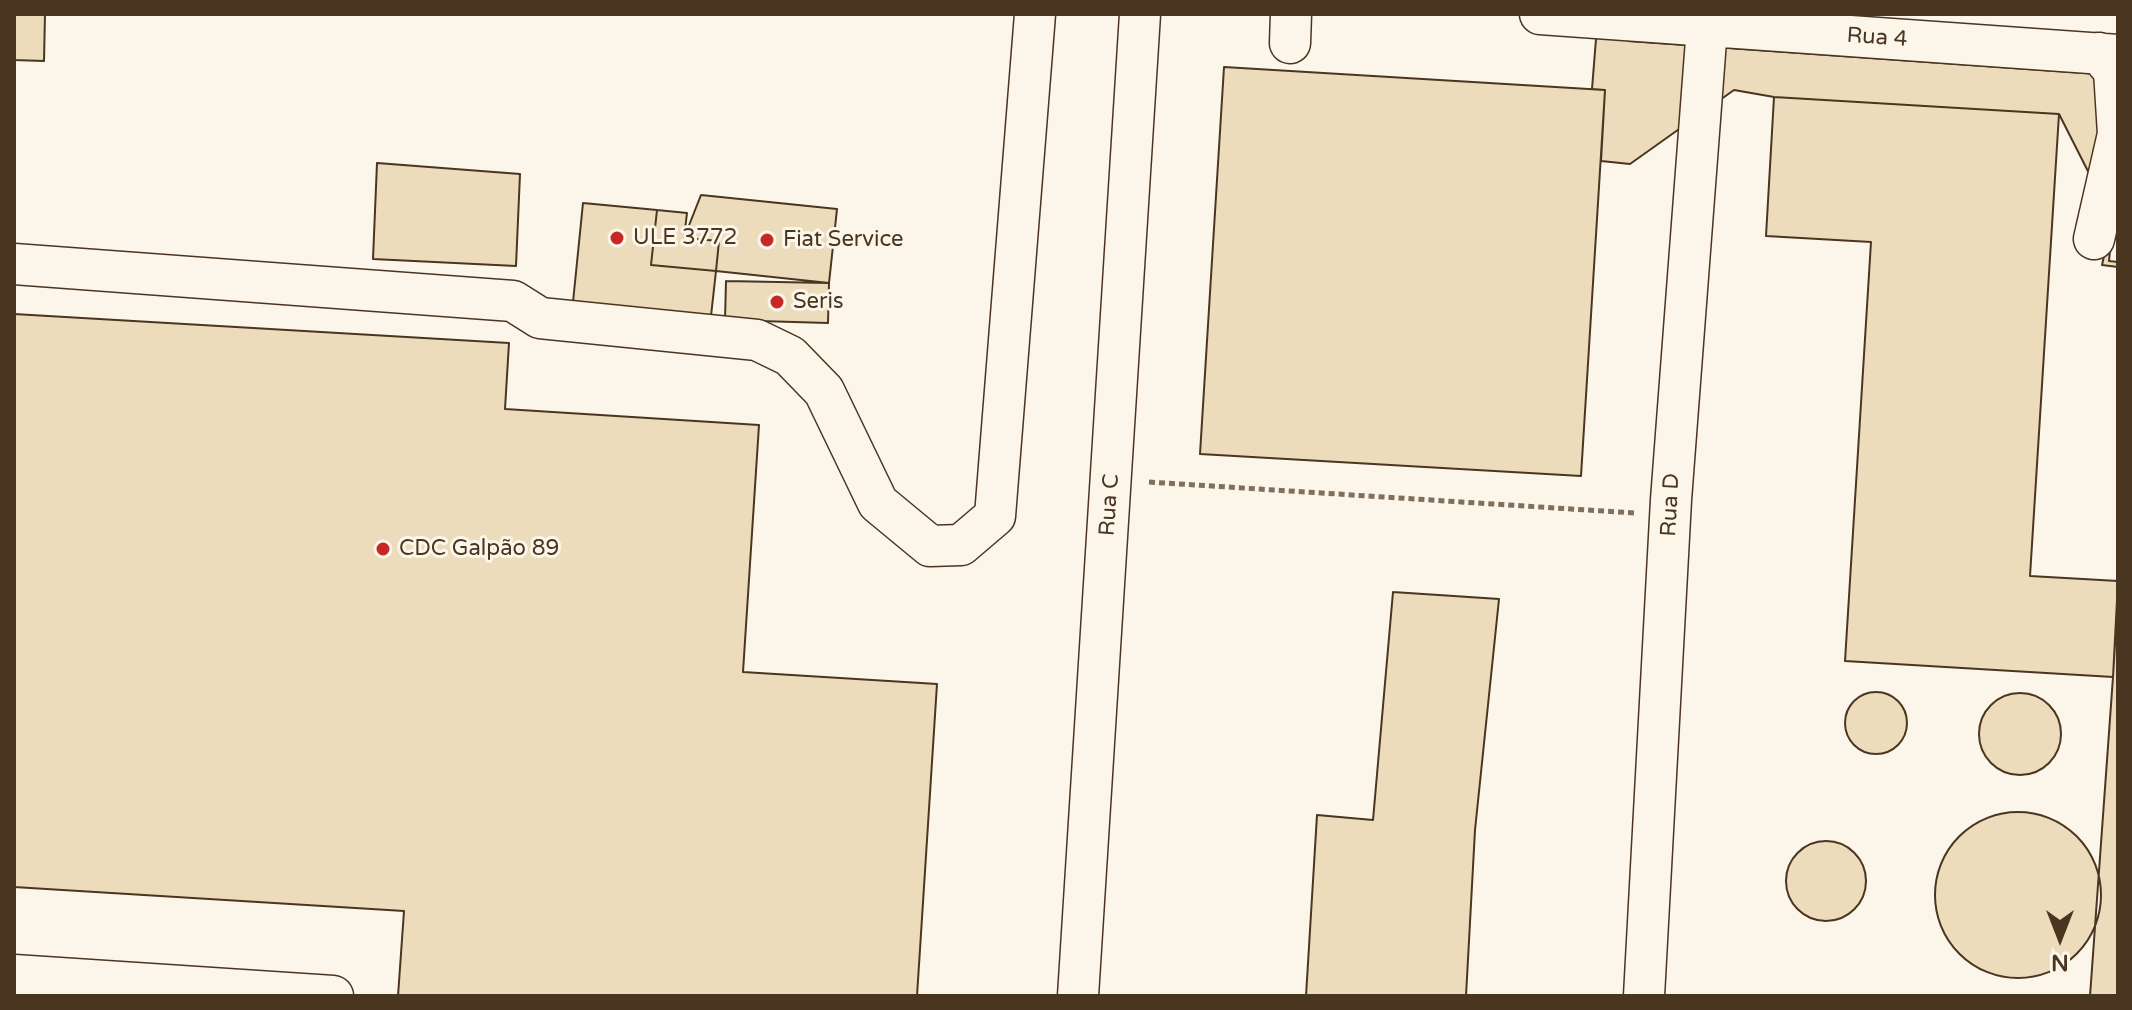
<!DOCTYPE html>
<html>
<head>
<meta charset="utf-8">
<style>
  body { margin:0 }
  #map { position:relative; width:2132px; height:1010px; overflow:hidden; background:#fbf6e9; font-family:"Varela Round",sans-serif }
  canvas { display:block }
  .frame { position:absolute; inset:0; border:16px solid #4a3520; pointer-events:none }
  .north { position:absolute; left:2020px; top:898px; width:80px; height:80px; -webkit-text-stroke:6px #fbf6e9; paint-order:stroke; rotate:180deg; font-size:22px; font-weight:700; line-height:32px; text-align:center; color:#4a3520 }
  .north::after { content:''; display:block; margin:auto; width:28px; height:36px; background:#4a3520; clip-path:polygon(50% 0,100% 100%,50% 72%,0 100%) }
</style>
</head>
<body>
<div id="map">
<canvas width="2132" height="1010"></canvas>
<div class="frame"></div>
<div class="north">N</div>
</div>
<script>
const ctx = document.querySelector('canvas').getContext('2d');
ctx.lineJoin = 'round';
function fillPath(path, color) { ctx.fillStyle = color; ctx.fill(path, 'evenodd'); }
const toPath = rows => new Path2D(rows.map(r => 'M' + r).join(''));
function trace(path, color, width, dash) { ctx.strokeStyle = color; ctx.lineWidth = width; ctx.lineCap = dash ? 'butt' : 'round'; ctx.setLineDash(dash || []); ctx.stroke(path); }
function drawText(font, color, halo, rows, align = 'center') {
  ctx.font = font + ' "Varela Round",sans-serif'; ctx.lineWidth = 6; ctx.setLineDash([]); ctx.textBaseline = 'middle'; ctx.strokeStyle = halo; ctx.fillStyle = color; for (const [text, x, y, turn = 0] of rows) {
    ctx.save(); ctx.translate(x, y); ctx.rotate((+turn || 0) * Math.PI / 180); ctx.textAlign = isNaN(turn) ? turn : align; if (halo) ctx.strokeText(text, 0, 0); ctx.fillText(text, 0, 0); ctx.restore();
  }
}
const building = toPath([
  [14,14,45,14,44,61,14,60,14,14],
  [1598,14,1630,14,1628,41,2113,75,2118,84,2118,267,2102,265,2111,225,2098,191,2059,114,1774,97,1734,90,1630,164,1601,161,1605,90,1592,89,1598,14],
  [1224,67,1605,90,1581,476,1200,454,1224,67],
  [1774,97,2059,114,2030,576,2118,581,2113,677,1845,661,1871,242,1766,236,1774,97],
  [377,163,520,174,516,266,373,259,377,163],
  [701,195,837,209,829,283,716,271,719,241,684,238,701,195],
  [583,203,657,210,651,265,716,271,711,316,573,302,583,203],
  [657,210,687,213,684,238,719,241,716,271,651,265,657,210],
  [2113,221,2118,222,2118,262,2109,261,2113,221],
  [726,281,829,283,828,323,725,320,726,281],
  [14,314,509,343,505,409,759,425,743,672,937,684,917,996,398,996,404,911,14,887,14,314],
  [1393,592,1499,599,1475,830,1466,996,1306,996,1317,815,1373,820,1393,592],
  [2118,595,2118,996,2090,996,2113,677,2118,595],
  '1845 723a31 31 0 1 1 62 0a31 31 0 1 1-62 0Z',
  '1979 734a41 41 0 1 1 82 0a41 41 0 1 1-82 0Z',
  '1935 895a83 83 0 1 1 166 0a83 83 0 1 1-166 0Z',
  '1786 881a40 40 0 1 1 80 0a40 40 0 1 1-80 0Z'
]);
const path = toPath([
  [1149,482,1634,513]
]);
const minor = toPath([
  [1540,14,2118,55],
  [1290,43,1291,14],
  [2094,239,2118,134,2114,71,2099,53],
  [14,264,513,301,540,318,757,340,790,356,824,391,878,503,930,546,961,545,995,516,1035,14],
  [14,975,333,996],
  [1078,996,1140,14],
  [1644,996,1671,500,1708,14]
]);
const markers = [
  [617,238,8,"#c62828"],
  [767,240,8,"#c62828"],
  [777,302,8,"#c62828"],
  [383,549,8,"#c62828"]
];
const streetNames = [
  ["Rua 4",1877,38,4],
  ["Rua C",1110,505,-86],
  ["Rua D",1671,505,-87]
];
const poiNames = [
  ["ULE 3772",633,238],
  ["Fiat Service",783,240],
  ["Seris",793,302],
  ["CDC Galpão 89",399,549]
];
fillPath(building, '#ecdcbc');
trace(building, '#4a3520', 2);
trace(minor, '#4a3520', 43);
trace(path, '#7f6f5c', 5, [6, 4]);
trace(minor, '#fbf6e9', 40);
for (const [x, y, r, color] of markers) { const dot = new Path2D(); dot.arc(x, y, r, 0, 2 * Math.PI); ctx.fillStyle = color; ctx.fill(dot); trace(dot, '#fbf6e9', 3); }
drawText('22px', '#4a3520', '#fbf6e9', streetNames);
drawText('22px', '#4a3520', '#fbf6e9', poiNames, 'left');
</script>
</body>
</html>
